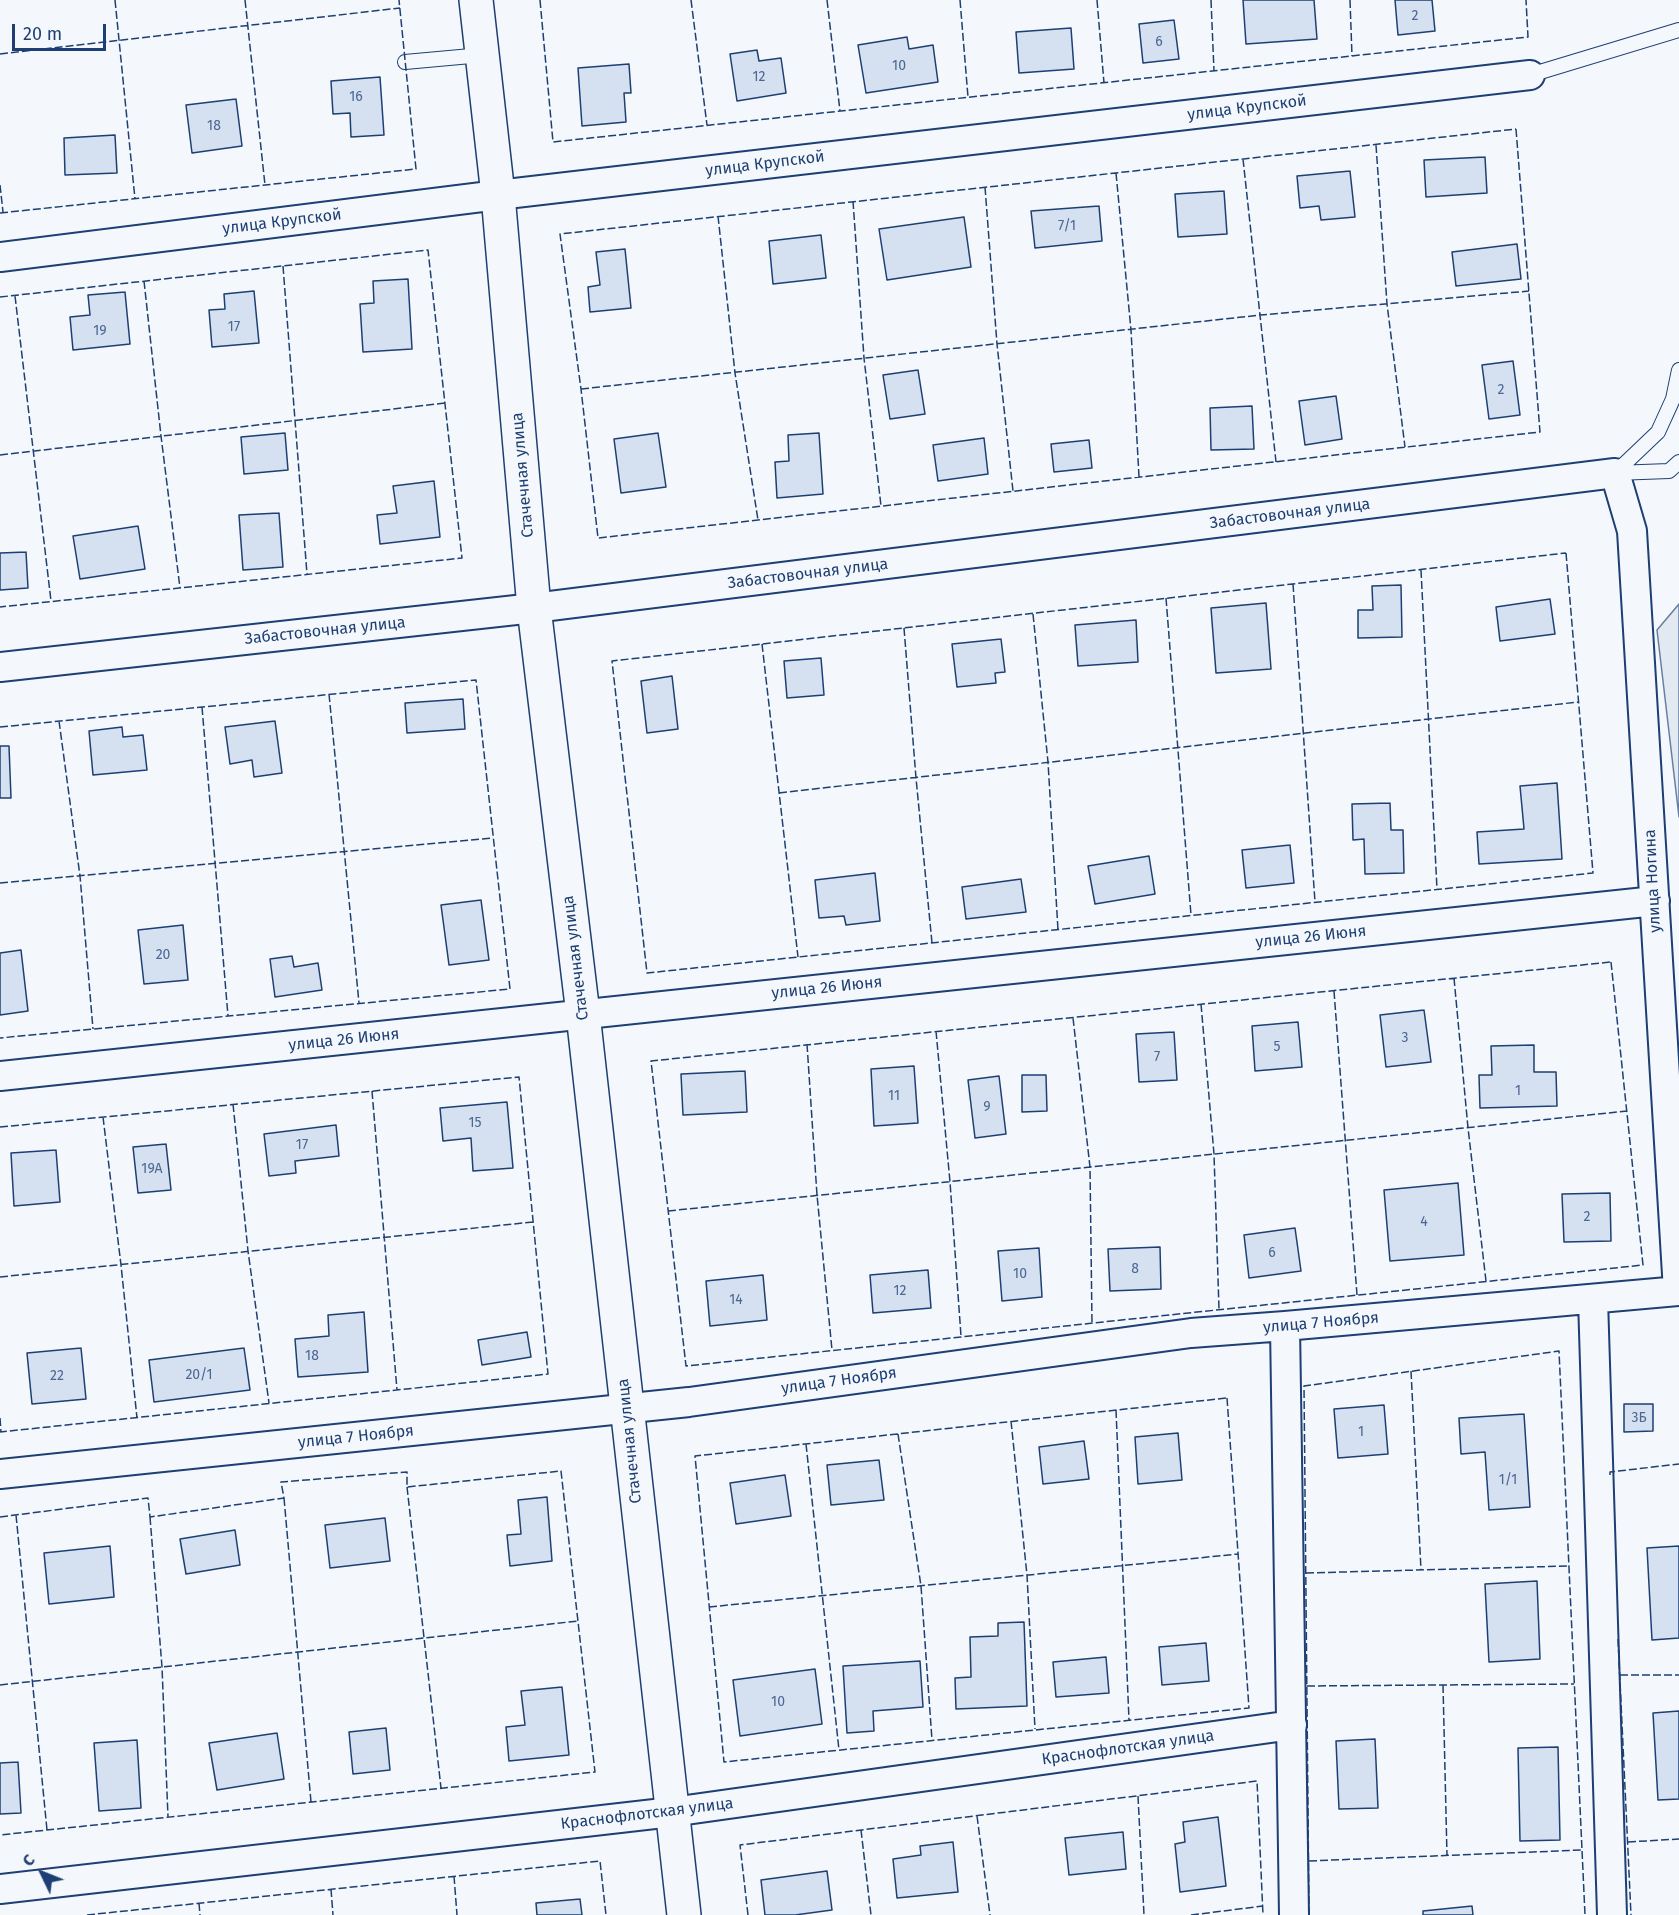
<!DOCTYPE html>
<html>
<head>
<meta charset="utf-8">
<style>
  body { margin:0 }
  #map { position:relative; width:1679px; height:1915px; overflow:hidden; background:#f4f7fb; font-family:"Fira Sans",sans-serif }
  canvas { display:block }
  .north { position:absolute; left:12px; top:1843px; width:60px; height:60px; -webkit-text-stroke:4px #f4f7fb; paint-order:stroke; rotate:313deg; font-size:16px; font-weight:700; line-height:24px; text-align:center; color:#1d3f73 }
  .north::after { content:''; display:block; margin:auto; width:21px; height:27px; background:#1d3f73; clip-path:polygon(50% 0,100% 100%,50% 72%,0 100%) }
  .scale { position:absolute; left:12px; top:24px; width:94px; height:27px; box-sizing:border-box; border:3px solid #1d3f73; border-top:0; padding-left:8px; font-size:18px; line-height:21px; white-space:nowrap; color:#1d3f73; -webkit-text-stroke:4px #f4f7fb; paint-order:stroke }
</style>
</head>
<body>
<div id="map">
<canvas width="1679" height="1915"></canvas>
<div class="north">С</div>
<div class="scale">20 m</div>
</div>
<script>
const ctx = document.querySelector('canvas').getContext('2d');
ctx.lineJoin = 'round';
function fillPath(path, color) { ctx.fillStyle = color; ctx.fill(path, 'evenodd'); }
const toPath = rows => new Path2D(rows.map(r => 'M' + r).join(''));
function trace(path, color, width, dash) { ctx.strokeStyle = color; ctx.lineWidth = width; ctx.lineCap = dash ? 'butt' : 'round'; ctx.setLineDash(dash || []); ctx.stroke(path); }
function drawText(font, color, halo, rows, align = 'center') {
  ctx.font = font + ' "Fira Sans",sans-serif'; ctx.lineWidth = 4.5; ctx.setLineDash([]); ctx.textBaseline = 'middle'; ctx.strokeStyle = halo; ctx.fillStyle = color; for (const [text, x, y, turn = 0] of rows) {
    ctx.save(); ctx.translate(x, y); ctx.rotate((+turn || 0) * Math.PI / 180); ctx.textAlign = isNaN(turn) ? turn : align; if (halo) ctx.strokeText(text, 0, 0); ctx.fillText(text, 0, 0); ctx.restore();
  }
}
const green = toPath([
  [1679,604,1679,817,1657,630,1679,604]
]);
const building = toPath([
  [1243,0,1314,0,1317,39,1246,44,1243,0],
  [1395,0,1432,0,1435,31,1398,35,1395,0],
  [1174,20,1179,59,1143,63,1139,24,1174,20],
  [1071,28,1074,69,1019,73,1016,32,1071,28],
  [907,37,909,49,933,45,938,82,866,93,858,45,907,37],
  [757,50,759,61,781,58,786,93,737,101,730,54,757,50],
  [629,64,631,93,624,93,626,122,582,126,578,68,629,64],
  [380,77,384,135,351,137,350,113,333,114,331,81,380,77],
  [236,99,242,146,192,153,186,105,236,99],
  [115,135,117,173,65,175,64,138,115,135],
  [1485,157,1487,193,1426,197,1424,160,1485,157],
  [1350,171,1355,217,1321,220,1319,206,1300,208,1297,176,1350,171],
  [1224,191,1227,234,1178,237,1175,194,1224,191],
  [1099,206,1102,241,1035,248,1031,211,1099,206],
  [964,217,971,267,887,280,879,229,964,217],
  [821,235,826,278,773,284,769,241,821,235],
  [1517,244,1521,279,1456,286,1452,252,1517,244],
  [625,249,631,308,590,312,588,287,600,285,596,252,625,249],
  [408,279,412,349,363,352,360,304,374,303,373,281,408,279],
  [254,291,259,343,212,347,209,310,225,309,224,294,254,291],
  [125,292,130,344,73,350,70,317,90,315,88,295,125,292],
  [1513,361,1520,415,1489,419,1482,365,1513,361],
  [918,370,925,414,890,419,883,375,918,370],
  [1336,396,1342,439,1305,445,1299,401,1336,396],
  [1252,406,1254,449,1211,450,1210,408,1252,406],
  [285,433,288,470,244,474,241,437,285,433],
  [658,433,666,487,621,493,614,439,658,433],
  [819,433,823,494,777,498,775,462,789,461,788,435,819,433],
  [984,438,988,474,938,481,933,445,984,438],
  [1089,440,1092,468,1054,472,1051,444,1089,440],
  [434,481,440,537,380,544,377,515,397,513,393,486,434,481],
  [279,513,283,567,243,570,239,515,279,513],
  [138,526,145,569,80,579,73,536,138,526],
  [26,552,28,588,0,590,0,553,26,552],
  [1401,585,1402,637,1358,638,1358,610,1373,610,1372,586,1401,585],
  [1550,599,1555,634,1500,641,1496,607,1550,599],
  [1266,603,1271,669,1216,673,1211,608,1266,603],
  [1136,620,1138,662,1078,666,1075,625,1136,620],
  [1001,639,1005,672,995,673,996,683,957,687,952,644,1001,639],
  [821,658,824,695,787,698,784,661,821,658],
  [672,676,678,729,647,733,641,681,672,676],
  [463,699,465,729,407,733,405,703,463,699],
  [275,721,282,773,254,777,252,760,230,764,225,727,275,721],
  [122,727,123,737,143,735,147,770,93,775,89,731,122,727],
  [0,746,9,746,11,798,0,798,0,746],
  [1557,783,1562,859,1479,864,1477,832,1524,829,1520,786,1557,783],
  [1390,803,1391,830,1403,830,1404,873,1365,874,1364,839,1353,840,1352,804,1390,803],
  [1290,845,1294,883,1246,888,1242,850,1290,845],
  [1149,856,1155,894,1095,904,1088,866,1149,856],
  [875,873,880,921,846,925,844,916,819,918,815,880,875,873],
  [1021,879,1026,912,966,919,962,887,1021,879],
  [481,900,489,960,449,965,441,905,481,900],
  [183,925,188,980,144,984,138,930,183,925],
  [21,950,28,1011,0,1015,0,953,21,950],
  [292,956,294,967,318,963,322,990,275,997,270,959,292,956],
  [1424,1010,1431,1062,1386,1067,1380,1015,1424,1010],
  [1298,1022,1302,1067,1255,1071,1252,1026,1298,1022],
  [1174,1032,1177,1080,1139,1082,1136,1034,1174,1032],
  [1534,1045,1534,1072,1556,1072,1557,1106,1480,1108,1479,1075,1492,1075,1491,1046,1534,1045],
  [914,1066,918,1123,874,1126,871,1069,914,1066],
  [745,1071,747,1112,683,1115,681,1074,745,1071],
  [1022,1075,1046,1075,1047,1111,1022,1112,1022,1075],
  [999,1076,1006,1134,975,1138,968,1080,999,1076],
  [507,1102,513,1168,473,1171,471,1138,443,1141,440,1108,507,1102],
  [336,1125,339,1156,295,1161,296,1173,269,1176,264,1134,336,1125],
  [166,1144,171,1190,138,1193,133,1147,166,1144],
  [56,1150,60,1202,14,1206,11,1153,56,1150],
  [1458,1183,1464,1255,1390,1261,1384,1190,1458,1183],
  [1610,1193,1611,1241,1564,1242,1562,1194,1610,1193],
  [1295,1228,1301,1271,1249,1278,1244,1235,1295,1228],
  [1160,1247,1161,1289,1110,1291,1108,1249,1160,1247],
  [1039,1248,1042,1297,1002,1301,998,1251,1039,1248],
  [928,1270,931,1308,873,1313,870,1275,928,1270],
  [763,1275,767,1320,710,1326,706,1281,763,1275],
  [364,1312,368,1372,298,1377,295,1339,329,1336,328,1315,364,1312],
  [527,1332,531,1357,482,1365,478,1340,527,1332],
  [81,1348,86,1399,32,1404,27,1353,81,1348],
  [244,1348,250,1390,154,1402,149,1360,244,1348],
  [1624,1404,1653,1404,1653,1431,1624,1432,1624,1404],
  [1384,1405,1388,1454,1338,1458,1334,1409,1384,1405],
  [1524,1414,1530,1507,1489,1510,1485,1452,1461,1454,1459,1418,1524,1414],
  [1178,1433,1182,1480,1138,1484,1135,1437,1178,1433],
  [1084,1441,1089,1479,1043,1484,1039,1447,1084,1441],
  [879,1460,884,1500,831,1505,827,1465,879,1460],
  [785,1475,791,1516,736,1524,730,1483,785,1475],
  [547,1497,552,1561,510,1566,507,1535,521,1534,518,1500,547,1497],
  [385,1518,390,1561,330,1568,325,1525,385,1518],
  [235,1530,240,1565,186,1574,180,1539,235,1530],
  [110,1546,114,1597,49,1604,44,1553,110,1546],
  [1679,1546,1679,1638,1652,1640,1647,1548,1679,1546],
  [1537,1581,1540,1659,1489,1662,1485,1584,1537,1581],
  [1024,1622,1027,1706,956,1709,955,1678,971,1677,970,1637,998,1636,998,1623,1024,1622],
  [1206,1643,1209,1681,1162,1685,1159,1647,1206,1643],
  [1106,1657,1109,1693,1056,1697,1053,1662,1106,1657],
  [920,1661,923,1707,873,1711,874,1731,847,1733,843,1666,920,1661],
  [815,1669,822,1724,740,1736,733,1680,815,1669],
  [562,1687,569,1755,509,1761,506,1727,525,1725,521,1691,562,1687],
  [1679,1711,1679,1799,1658,1800,1653,1713,1679,1711],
  [386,1728,390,1770,353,1774,349,1732,386,1728],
  [277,1733,284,1779,217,1790,209,1743,277,1733],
  [1375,1739,1378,1808,1339,1809,1336,1741,1375,1739],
  [137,1740,141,1808,99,1811,94,1743,137,1740],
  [1558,1747,1560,1840,1520,1841,1518,1748,1558,1747],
  [18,1762,21,1813,0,1814,0,1763,18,1762],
  [1218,1817,1226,1886,1180,1892,1175,1844,1185,1842,1183,1822,1218,1817],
  [1123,1832,1126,1869,1069,1875,1065,1838,1123,1832],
  [953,1842,958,1892,897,1898,893,1859,921,1855,920,1846,953,1842],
  [827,1871,832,1910,795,1915,765,1915,761,1880,827,1871],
  [580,1899,582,1915,537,1915,536,1903,580,1899],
  [1472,1906,1473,1915,1423,1915,1423,1911,1472,1906]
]);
const service = toPath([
  [405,62,482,55],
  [1530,75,1679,30],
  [1615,473,1658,432,1673,399,1679,370],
  [1615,473,1669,471,1679,462]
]);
const minor = toPath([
  [0,257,498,195,1530,75],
  [0,667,534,608,1615,473,1632,531,1678,1291],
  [0,1076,1655,901],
  [1593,1299,1612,1915],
  [1285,1326,1294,1915],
  [0,1474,689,1402,1191,1333,1285,1326,1679,1291],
  [0,1889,672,1812,1292,1725]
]);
const tertiary = toPath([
  [476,0,498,195,534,608,583,1014,684,1915]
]);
const fence = toPath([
  [115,0,135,199],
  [245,0,265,185],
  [540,0,553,142,1528,37,1526,0],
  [691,0,707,125],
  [827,0,840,111],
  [960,0,968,97],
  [1097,0,1104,83],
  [1211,0,1214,71],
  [1350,0,1352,56],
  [0,54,400,8],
  [1516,129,1540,432,598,538,581,389,560,234,1516,129],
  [1376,145,1387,304,1405,447],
  [1243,159,1276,462],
  [1116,173,1131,330,1139,477],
  [0,185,3,212],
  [985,187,997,344,1013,491],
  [853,201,864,358,881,506],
  [0,213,416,169,399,0],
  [718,216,735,373,758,520],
  [283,266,307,574],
  [144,281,161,436,180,588],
  [15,296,51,601],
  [0,297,428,250,462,558,0,607],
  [581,389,1261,315,1529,291],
  [0,455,445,403],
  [1566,553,1593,873,647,973,612,661,1566,553],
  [1421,570,1437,889],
  [1293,584,1315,902],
  [1166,598,1191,915],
  [1033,614,1048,762,1058,930],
  [904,628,916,778,932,943],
  [762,644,798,957],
  [329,694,359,1003],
  [202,707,228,1016],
  [59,721,80,876,93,1029],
  [0,727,476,680,510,989,0,1038],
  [779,793,1578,702],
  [0,883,493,838],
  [1611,962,1643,1265,686,1366,651,1061,1611,962],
  [1454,978,1468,1128,1486,1281],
  [1334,991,1357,1295],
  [1201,1004,1214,1154,1219,1309],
  [1073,1018,1090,1167,1092,1323],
  [936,1031,950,1182,961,1336],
  [807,1044,817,1195,832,1350],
  [372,1091,397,1390],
  [233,1104,248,1251,269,1403],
  [103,1117,121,1265,137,1418],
  [0,1127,519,1077,548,1374,0,1432],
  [668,1211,1627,1111],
  [0,1277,533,1222],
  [1411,1371,1421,1570],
  [1227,1398,1249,1708,724,1762,695,1456,1227,1398],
  [1116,1410,1129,1720],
  [0,1418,1,1432],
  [1011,1421,1027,1575,1035,1729],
  [898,1434,921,1586,932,1740],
  [806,1444,839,1750],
  [1610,1475,1610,1472,1679,1464],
  [407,1487,441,1788],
  [284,1498,311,1802],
  [16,1515,47,1830],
  [0,1517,148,1498,150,1517,284,1498,281,1482,407,1472,407,1487,561,1471,595,1772,0,1835],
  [150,1517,162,1667,168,1817],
  [1306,1573,1569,1566],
  [709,1607,1238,1554],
  [1618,1639,1631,1915],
  [1620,1675,1679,1675],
  [0,1685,578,1621],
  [1443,1685,1447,1856],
  [1307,1686,1574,1684],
  [1138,1796,1144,1915],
  [977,1816,990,1915],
  [861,1830,871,1915],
  [1628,1842,1679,1839],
  [1309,1861,1582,1850],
  [454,1876,457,1915],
  [331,1889,333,1915],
  [199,1903,200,1915],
  [87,1915,600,1861,606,1915],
  [748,1915,740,1845,1257,1781,1263,1915],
  [1191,1915,1263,1906],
  [1309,1915,1304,1386,1559,1351,1585,1915]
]);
const numberNames = [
  ["2",1415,16],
  ["6",1159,42],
  ["10",899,66],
  ["12",759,77],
  ["16",356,97],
  ["18",214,126],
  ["7/1",1067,226],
  ["17",234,327],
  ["19",100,331],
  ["2",1501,390],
  ["20",163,955],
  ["3",1405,1038],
  ["5",1277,1047],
  ["7",1157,1057],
  ["1",1518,1091],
  ["11",894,1096],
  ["9",987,1107],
  ["15",475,1123],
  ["17",302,1145],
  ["19А",152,1169],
  ["2",1587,1217],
  ["4",1424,1222],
  ["6",1272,1253],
  ["8",1135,1269],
  ["10",1020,1274],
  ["12",900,1291],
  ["14",736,1300],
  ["18",312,1356],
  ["20/1",199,1375],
  ["22",57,1376],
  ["3Б",1639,1418],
  ["1",1361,1432],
  ["1/1",1508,1480],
  ["10",778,1702]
];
const streetNames = [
  ["улица Крупской",1247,108,-7],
  ["улица Крупской",765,164,-7],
  ["улица Крупской",282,222,-7],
  ["Стачечная улица",523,475,-95],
  ["Забастовочная улица",1290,514,-7],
  ["Забастовочная улица",808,574,-7],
  ["Забастовочная улица",325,631,-6],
  ["улица Ногина",1653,881,-93],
  ["улица 26 Июня",1311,937,-6],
  ["Стачечная улица",576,958,-97],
  ["улица 26 Июня",827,988,-6],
  ["улица 26 Июня",344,1040,-6],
  ["улица 7 Ноября",1321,1323,-5],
  ["улица 7 Ноября",839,1381,-8],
  ["улица 7 Ноября",356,1437,-6],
  ["Стачечная улица",630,1441,-96],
  ["Краснофлотская улица",1128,1748,-8],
  ["Краснофлотская улица",647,1814,-7]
];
fillPath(green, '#e3e9f0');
trace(green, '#687fa3', 1.5);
fillPath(building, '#d5e0f0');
trace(building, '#1d3f73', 1.5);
trace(service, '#1d3f73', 16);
trace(minor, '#1d3f73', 32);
trace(tertiary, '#1d3f73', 36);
trace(service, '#f4f7fb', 14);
trace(minor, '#f4f7fb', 28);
trace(tertiary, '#f4f7fb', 33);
trace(fence, '#1d3f73', 1.5, [8, 3]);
drawText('14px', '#4b6792', null, numberNames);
drawText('16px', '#1d3f73', '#f4f7fb', streetNames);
</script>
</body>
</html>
